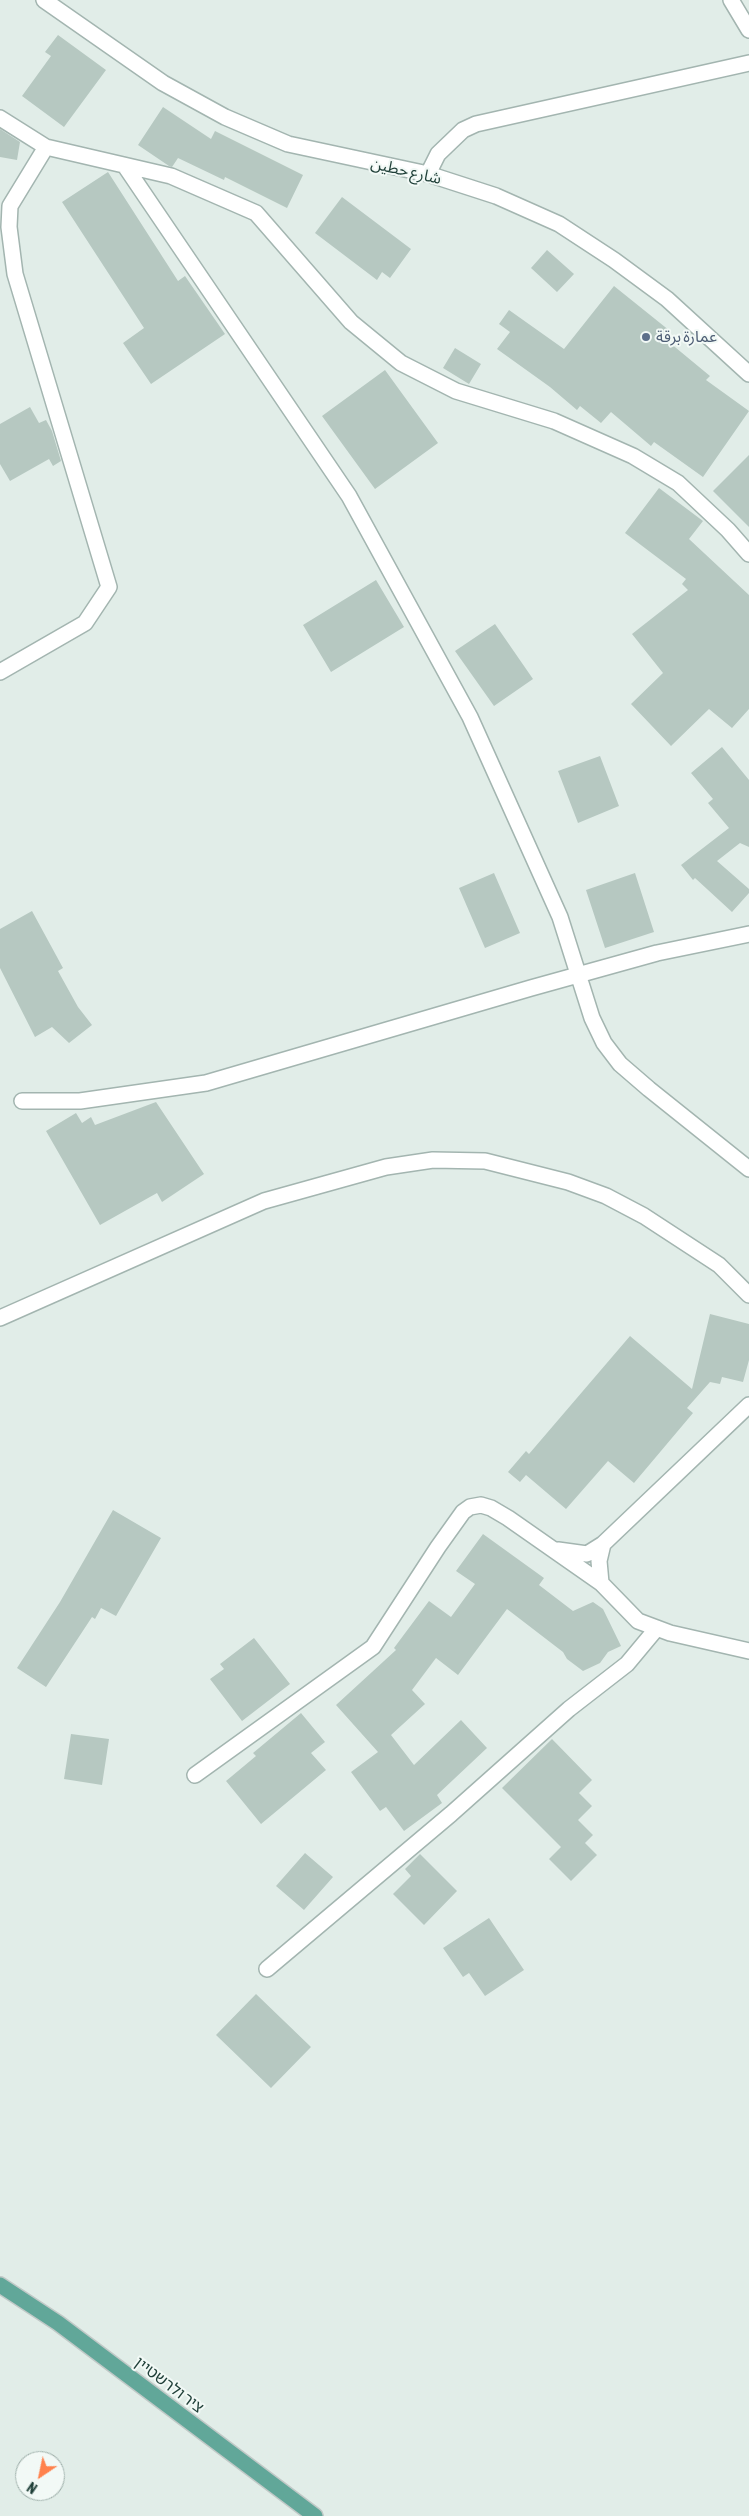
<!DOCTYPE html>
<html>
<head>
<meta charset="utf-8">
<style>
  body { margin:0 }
  #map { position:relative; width:749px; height:2516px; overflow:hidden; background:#e1ede8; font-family:"Asap Condensed",sans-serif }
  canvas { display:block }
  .north { position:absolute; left:15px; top:2451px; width:50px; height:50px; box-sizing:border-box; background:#f2f9f6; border:1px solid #9eafaa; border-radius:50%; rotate:214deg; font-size:14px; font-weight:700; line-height:20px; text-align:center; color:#1f3f38 }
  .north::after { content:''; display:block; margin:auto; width:18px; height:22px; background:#ff824d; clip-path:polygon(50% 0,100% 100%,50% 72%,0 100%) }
</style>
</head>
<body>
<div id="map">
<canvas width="749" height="2516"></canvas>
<div class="north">N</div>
</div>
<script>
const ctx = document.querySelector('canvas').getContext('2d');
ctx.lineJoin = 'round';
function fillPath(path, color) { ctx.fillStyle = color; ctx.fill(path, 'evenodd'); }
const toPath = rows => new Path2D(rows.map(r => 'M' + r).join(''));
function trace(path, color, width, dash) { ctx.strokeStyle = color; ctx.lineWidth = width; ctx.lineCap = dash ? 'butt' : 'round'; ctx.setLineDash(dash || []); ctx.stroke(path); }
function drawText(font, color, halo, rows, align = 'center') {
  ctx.font = font + ' "Asap Condensed","Noto Sans Arabic","Noto Sans Hebrew",sans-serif'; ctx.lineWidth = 4; ctx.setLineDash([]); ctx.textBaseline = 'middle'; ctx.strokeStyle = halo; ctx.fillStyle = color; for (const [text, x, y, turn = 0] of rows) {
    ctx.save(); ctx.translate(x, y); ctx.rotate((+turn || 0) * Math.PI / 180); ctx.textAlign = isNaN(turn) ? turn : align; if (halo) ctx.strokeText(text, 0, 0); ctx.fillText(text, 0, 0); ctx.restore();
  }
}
const building = toPath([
  [58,35,106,70,64,127,22,96,51,56,45,52],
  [163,107,211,139,215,131,303,175,287,208,225,177,224,180,178,158,172,167,169,166,138,145],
  [0,129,20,142,17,160,0,157],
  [108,172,178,281,185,276,225,334,151,384,123,343,144,328,62,202],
  [342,197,411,249,390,278,382,272,377,280,315,233],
  [547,250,574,274,557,292,531,268],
  [614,286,670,331,664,338,710,376,706,380,749,411,703,477,654,442,651,446,611,412,601,423,580,406,577,410,550,387,497,349,510,332,499,324,509,310,564,349],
  [455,348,481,364,469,384,443,368],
  [385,370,438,443,375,489,322,416],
  [30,407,39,423,46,420,52,431,61,461,53,466,49,459,10,481,0,464,0,424],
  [749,455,749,527,713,491],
  [659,488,703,521,689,539,749,595,749,709,732,728,709,709,671,746,631,704,663,673,632,634,688,590,682,584,686,579,625,533],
  [376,580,404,627,331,672,303,625],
  [495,624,533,679,494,706,455,651],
  [722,747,749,780,749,847,740,843,717,861,749,889,749,893,732,912,695,878,693,880,681,865,729,828,708,803,713,799,691,773],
  [600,756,619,806,578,823,558,771],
  [494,873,520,933,485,948,459,888],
  [635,873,654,932,605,948,586,890],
  [32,911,63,968,58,971,78,1007,92,1025,69,1043,52,1027,35,1037,0,968,0,929],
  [156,1102,204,1174,162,1202,157,1193,100,1225,46,1131,76,1113,82,1123,91,1117,95,1125],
  [710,1314,749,1324,749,1360,743,1382,722,1377,720,1384,710,1382,687,1408,693,1413,634,1483,608,1461,566,1509,526,1475,520,1482,508,1472,526,1451,529,1454,630,1336,692,1389],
  [113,1510,161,1538,116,1616,101,1608,95,1619,92,1617,46,1687,17,1668,60,1602],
  [483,1534,544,1578,539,1585,573,1611,593,1602,603,1609,621,1646,608,1652,600,1663,583,1671,567,1659,563,1652,507,1609,458,1675,436,1658,412,1690,425,1704,391,1735,414,1765,461,1720,487,1748,437,1795,442,1803,404,1831,386,1807,380,1811,351,1772,378,1752,336,1705,396,1650,394,1648,429,1601,451,1617,475,1584,456,1571],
  [254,1638,290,1684,242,1721,210,1679,224,1669,220,1664],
  [301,1713,325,1742,311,1753,326,1770,261,1824,226,1781,256,1756,253,1753],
  [71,1734,109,1739,102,1785,64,1779],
  [552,1739,592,1780,579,1793,592,1806,578,1820,593,1835,585,1843,597,1855,571,1881,549,1859,561,1847,502,1788],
  [305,1853,333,1877,304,1910,276,1886],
  [420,1854,457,1891,424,1925,393,1894,411,1876,405,1869],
  [489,1918,524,1970,485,1996,469,1973,463,1977,443,1948],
  [256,1994,311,2047,271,2088,216,2035]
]);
const minor = toPath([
  [44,0,163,83,225,117,288,144,428,174,496,196,559,224,614,260,667,299,749,374],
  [731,0,749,30],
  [0,118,46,147,171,176,256,213,351,322,401,363,456,391,554,421,633,456,678,483,728,530,749,554],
  [125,166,349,496,470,717,560,917,592,1018,604,1043,620,1064,649,1089,749,1169],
  [428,174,438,154,463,130,476,124,749,63],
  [0,672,85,623,109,587,15,274,9,227,10,206,46,147],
  [22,1101,80,1101,206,1083,531,988,657,953,749,934],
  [0,1318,264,1201,386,1167,433,1160,485,1161,568,1182,606,1196,644,1216,719,1265,749,1295],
  [558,1550,587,1554,603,1544],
  [601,1583,599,1561,603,1544,749,1405],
  [195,1775,373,1647,438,1547,463,1512,470,1507,481,1505,491,1508,508,1518,601,1583,638,1621,670,1633,749,1651],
  [267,1969,451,1814,569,1709,627,1664,657,1628]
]);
const major = toPath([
  [0,2285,58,2323,315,2516]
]);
const markers = [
  [646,337,5,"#5c6f8a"]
];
const streetNames = [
  ["شارع حطين",406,171,13],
  ["ציר ולרשטיין",169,2385,37]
];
const serviceNames = [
  ["عمارة برقة",656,337]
];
fillPath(building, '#b6c8c1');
trace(minor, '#a3b5b0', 18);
trace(major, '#c0c9c7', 18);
trace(minor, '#fff', 15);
trace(major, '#61a799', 15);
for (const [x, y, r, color] of markers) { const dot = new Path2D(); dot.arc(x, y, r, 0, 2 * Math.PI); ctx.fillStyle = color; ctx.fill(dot); trace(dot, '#f2f9f6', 2); }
drawText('16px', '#1f3f38', '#f2f9f6', streetNames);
drawText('16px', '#4e5e75', '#f2f9f6', serviceNames, 'left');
</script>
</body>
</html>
